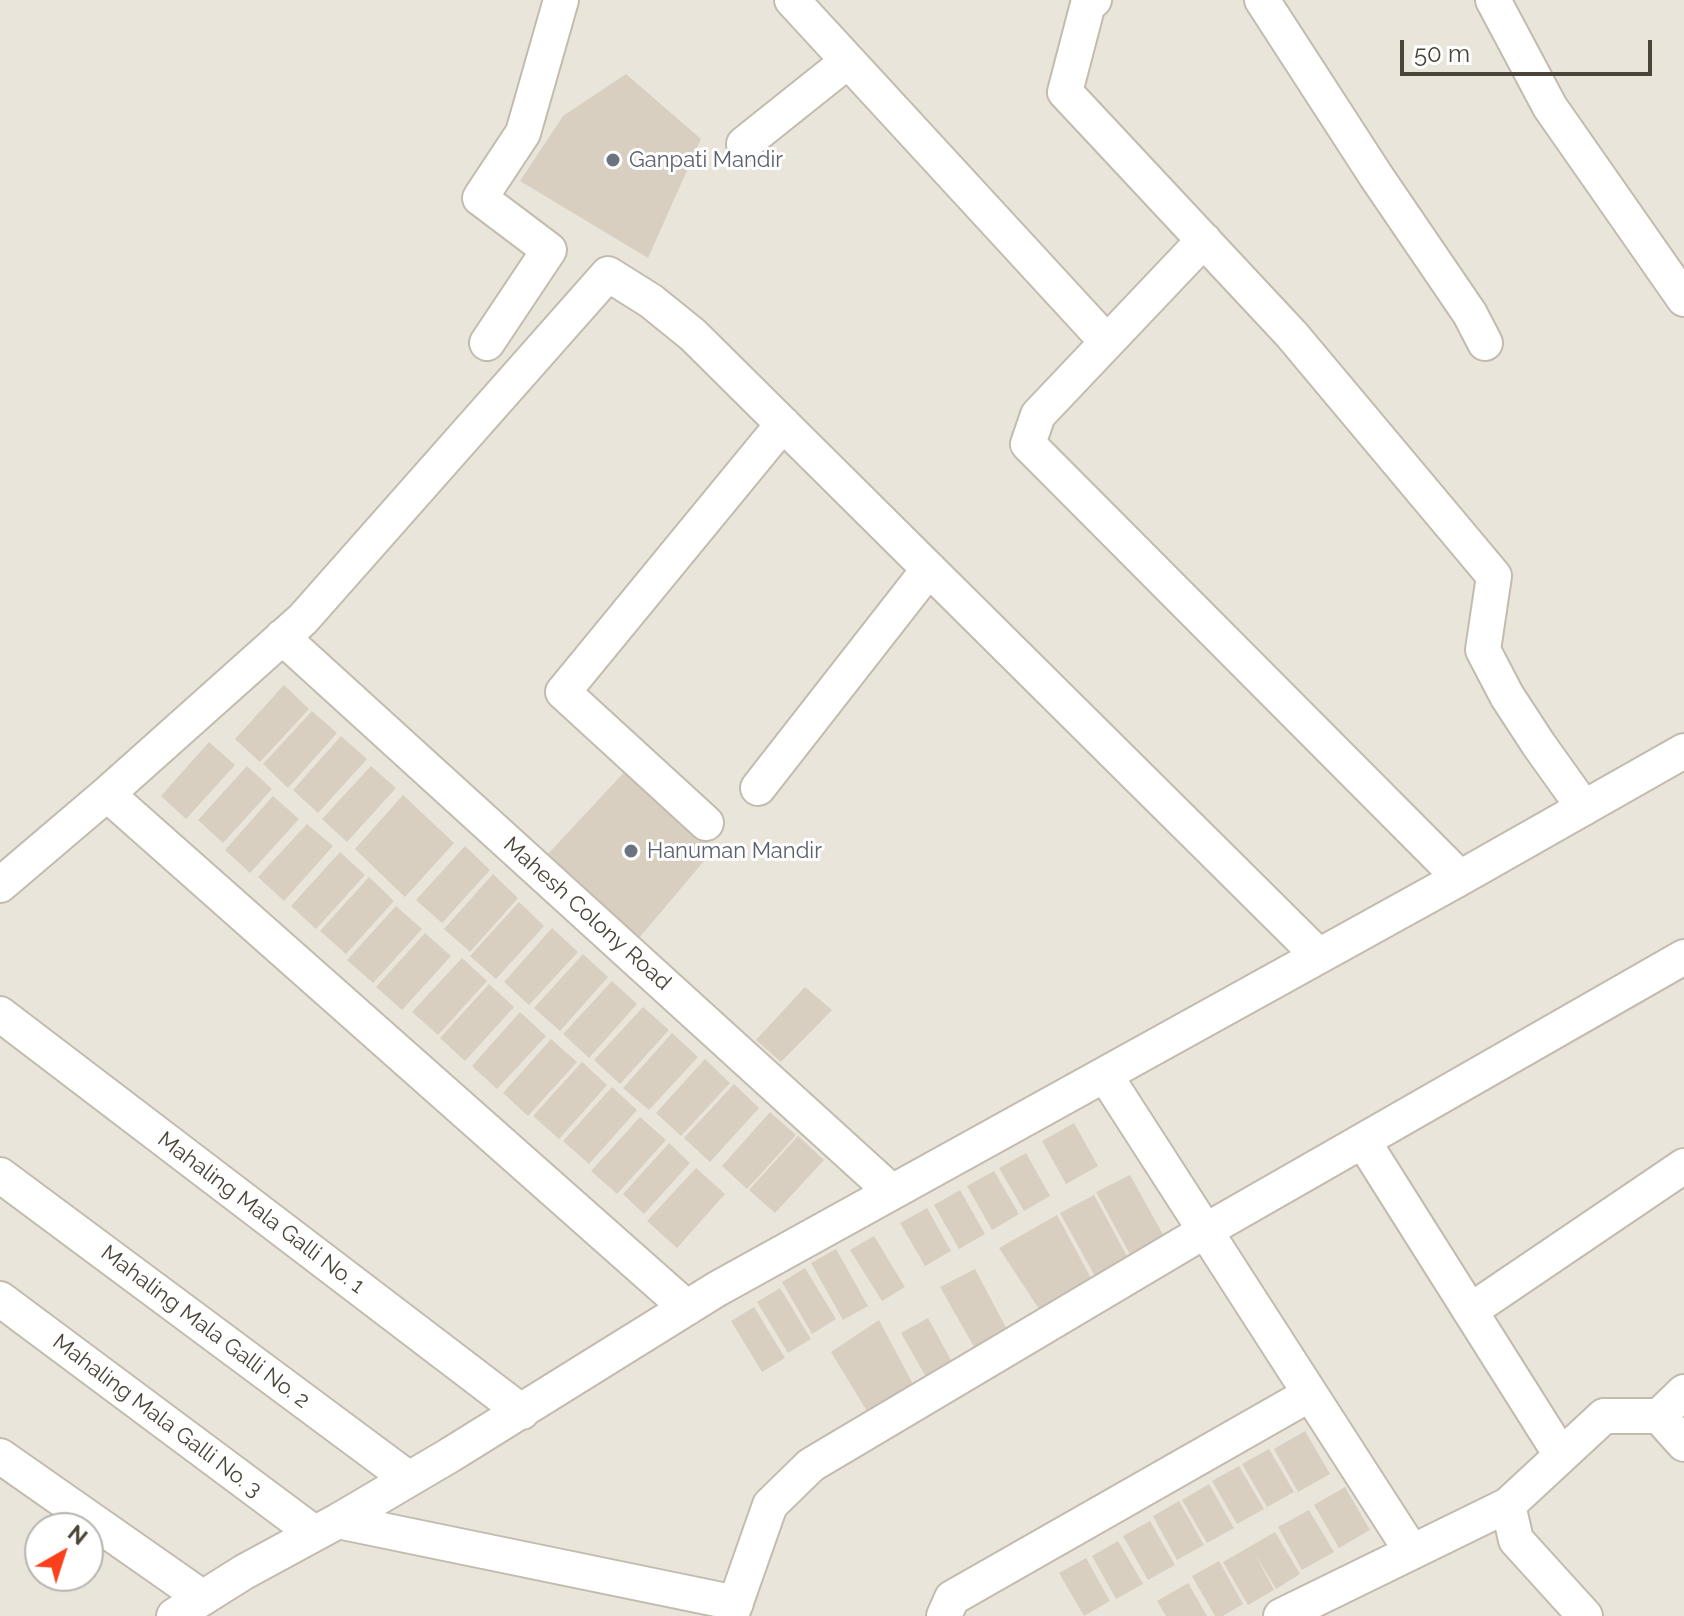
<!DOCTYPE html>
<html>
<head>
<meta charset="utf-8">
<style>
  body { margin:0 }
  #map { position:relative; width:1684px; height:1616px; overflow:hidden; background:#f6f3ec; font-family:Raleway,sans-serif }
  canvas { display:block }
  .north { position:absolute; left:24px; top:1512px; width:80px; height:80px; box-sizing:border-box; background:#fff; border:2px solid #b7b4b0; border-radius:50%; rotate:39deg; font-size:22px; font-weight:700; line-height:32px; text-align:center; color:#4b4439 }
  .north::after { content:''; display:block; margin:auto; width:28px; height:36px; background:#fc3f1d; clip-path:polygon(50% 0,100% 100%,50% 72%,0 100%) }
  .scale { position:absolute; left:1400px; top:40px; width:252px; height:36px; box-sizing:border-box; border:4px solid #4b4439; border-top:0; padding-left:10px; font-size:24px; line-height:28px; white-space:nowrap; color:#4b4439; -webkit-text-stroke:6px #fff; paint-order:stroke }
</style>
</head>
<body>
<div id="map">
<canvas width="1684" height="1616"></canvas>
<div class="north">N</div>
<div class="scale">50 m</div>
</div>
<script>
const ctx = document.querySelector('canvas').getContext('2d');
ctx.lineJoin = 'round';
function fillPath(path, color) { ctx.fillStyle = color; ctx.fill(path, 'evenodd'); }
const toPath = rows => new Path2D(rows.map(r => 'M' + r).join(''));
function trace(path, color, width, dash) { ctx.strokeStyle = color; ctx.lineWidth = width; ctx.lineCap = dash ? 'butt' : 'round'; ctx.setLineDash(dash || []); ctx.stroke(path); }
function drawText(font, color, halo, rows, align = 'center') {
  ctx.font = font + ' Raleway,sans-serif'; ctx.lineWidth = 6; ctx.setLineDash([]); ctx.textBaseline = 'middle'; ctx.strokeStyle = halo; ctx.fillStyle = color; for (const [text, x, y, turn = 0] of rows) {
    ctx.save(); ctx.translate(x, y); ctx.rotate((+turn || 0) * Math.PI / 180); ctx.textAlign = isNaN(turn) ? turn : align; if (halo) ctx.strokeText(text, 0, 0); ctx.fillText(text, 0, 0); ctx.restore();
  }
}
const residential = toPath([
  [0,0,1684,0,1684,1616,0,1616],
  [40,1528,88,1528,88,1576,40,1576]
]);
const building = toPath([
  [626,74,701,139,648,258,520,181,563,116],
  [284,685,309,709,260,762,235,739],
  [312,711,337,733,288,788,263,764],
  [341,736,367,759,318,813,293,790],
  [209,742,235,765,186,819,161,796],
  [247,766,272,789,223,843,198,820],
  [371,766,396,788,347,842,322,819],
  [630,766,715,848,639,938,547,855],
  [403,795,454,843,405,897,355,849],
  [273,796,299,819,250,873,225,850],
  [307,824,333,846,284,901,258,877],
  [465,846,490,870,442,923,416,900],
  [340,852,365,875,316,929,291,906],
  [493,874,518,898,470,952,444,929],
  [369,877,394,901,346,954,320,931],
  [519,902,544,926,496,979,470,956],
  [396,906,422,929,373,983,347,960],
  [552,928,578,952,529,1005,504,982],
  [425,933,451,956,402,1010,376,987],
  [583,954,608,977,560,1031,534,1008],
  [462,958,487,981,438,1035,412,1012],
  [612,981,637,1004,589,1058,563,1034],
  [489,984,514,1007,465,1061,440,1038],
  [805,987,832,1010,781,1062,756,1040],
  [643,1007,669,1030,620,1084,594,1060],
  [520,1012,546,1036,497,1089,472,1066],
  [672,1033,698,1057,649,1110,623,1088],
  [551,1039,577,1062,528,1116,503,1093],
  [705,1059,730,1083,681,1136,656,1113],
  [582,1062,607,1085,559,1139,533,1116],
  [734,1084,759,1108,710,1162,684,1138],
  [612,1087,637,1110,589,1164,563,1141],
  [770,1112,796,1135,747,1189,722,1166],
  [640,1117,666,1140,617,1194,591,1171],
  [1074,1123,1098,1166,1066,1184,1042,1141],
  [798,1136,824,1160,775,1213,749,1190],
  [669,1143,690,1163,644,1214,623,1194],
  [1026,1153,1050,1196,1024,1211,999,1168],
  [696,1168,725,1194,677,1248,647,1221],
  [994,1171,1019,1214,992,1230,967,1186],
  [1130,1175,1166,1240,1132,1258,1096,1192],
  [960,1190,985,1234,959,1249,934,1205],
  [1094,1195,1129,1260,1096,1278,1060,1213],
  [927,1208,951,1251,925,1266,900,1223],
  [1057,1215,1092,1280,1039,1309,999,1248],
  [874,1236,905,1287,882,1301,850,1250],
  [836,1249,868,1306,843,1320,811,1263],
  [805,1268,836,1319,812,1334,782,1282],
  [975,1269,1010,1335,977,1352,940,1287],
  [780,1288,811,1339,788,1353,757,1302],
  [754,1307,785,1358,762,1372,731,1321],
  [928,1318,952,1362,926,1377,901,1333],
  [879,1320,914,1386,868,1413,831,1352],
  [1305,1431,1330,1474,1298,1492,1274,1449],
  [1269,1449,1294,1492,1267,1507,1242,1464],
  [1239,1466,1264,1509,1237,1524,1212,1481],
  [1209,1484,1234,1528,1207,1543,1182,1500],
  [1345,1487,1370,1530,1339,1548,1314,1505],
  [1179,1501,1204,1545,1177,1560,1153,1516],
  [1309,1510,1334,1552,1302,1570,1278,1527],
  [1150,1521,1175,1565,1148,1580,1123,1536],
  [1275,1532,1300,1574,1276,1589,1255,1554,1274,1590,1248,1605,1223,1562],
  [1118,1541,1143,1584,1116,1599,1092,1556],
  [1086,1558,1110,1601,1084,1616,1059,1573],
  [1219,1561,1243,1604,1223,1616,1215,1616,1192,1576],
  [1188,1583,1207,1616,1166,1616,1157,1601]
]);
const minor = toPath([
  [792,0,1107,342],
  [1094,0,1088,4,1065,92,1292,335,1494,576,1483,650,1507,696,1539,745,1584,808],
  [1262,0,1376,176,1470,314,1485,343],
  [1493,0,1550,107,1684,299],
  [744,144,848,61],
  [1204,240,1038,415,1028,444,1460,878],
  [487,343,549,250,480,198,523,133,561,0],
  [282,637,892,1192],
  [758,788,929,569],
  [107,794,687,1308],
  [706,823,563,692,783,424],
  [0,885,107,794,303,619,608,274,651,301,693,335,1319,956],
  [0,1014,522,1412],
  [1105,1075,1412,1552],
  [1363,1141,1561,1455],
  [0,1175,409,1479],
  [0,1299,314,1533],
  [1470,1311,1684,1166],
  [1659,1416,1684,1392],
  [0,1456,203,1598],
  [338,1521,736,1603],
  [174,1616,244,1572,338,1521,450,1455,717,1289,1460,878,1684,751],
  [731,1616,770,1505,811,1465,1205,1231,1684,957],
  [944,1616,952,1598,1310,1394],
  [1281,1616,1508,1505],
  [1585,1616,1516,1540,1508,1505,1604,1416,1659,1416,1684,1444]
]);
const markers = [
  [613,160,8,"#6b7280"],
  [631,851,8,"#6b7280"]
];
const worshipNames = [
  ["Ganpati Mandir",629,160],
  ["Hanuman Mandir",647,851]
];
const streetNames = [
  ["Mahesh Colony Road",587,914,42],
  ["Mahaling Mala Galli No. 1",261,1213,37],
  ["Mahaling Mala Galli No. 2",205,1327,37],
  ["Mahaling Mala Galli No. 3",157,1416,37]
];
fillPath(residential, '#eae5da');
fillPath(building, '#d8cfc1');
trace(minor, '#c2bbae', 38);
trace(minor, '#fff', 34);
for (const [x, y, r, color] of markers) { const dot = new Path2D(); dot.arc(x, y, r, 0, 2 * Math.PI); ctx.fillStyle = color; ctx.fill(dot); trace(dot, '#fff', 3); }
drawText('22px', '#5b616d', '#fff', worshipNames, 'left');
drawText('22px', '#4b4439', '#fff', streetNames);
</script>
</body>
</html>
